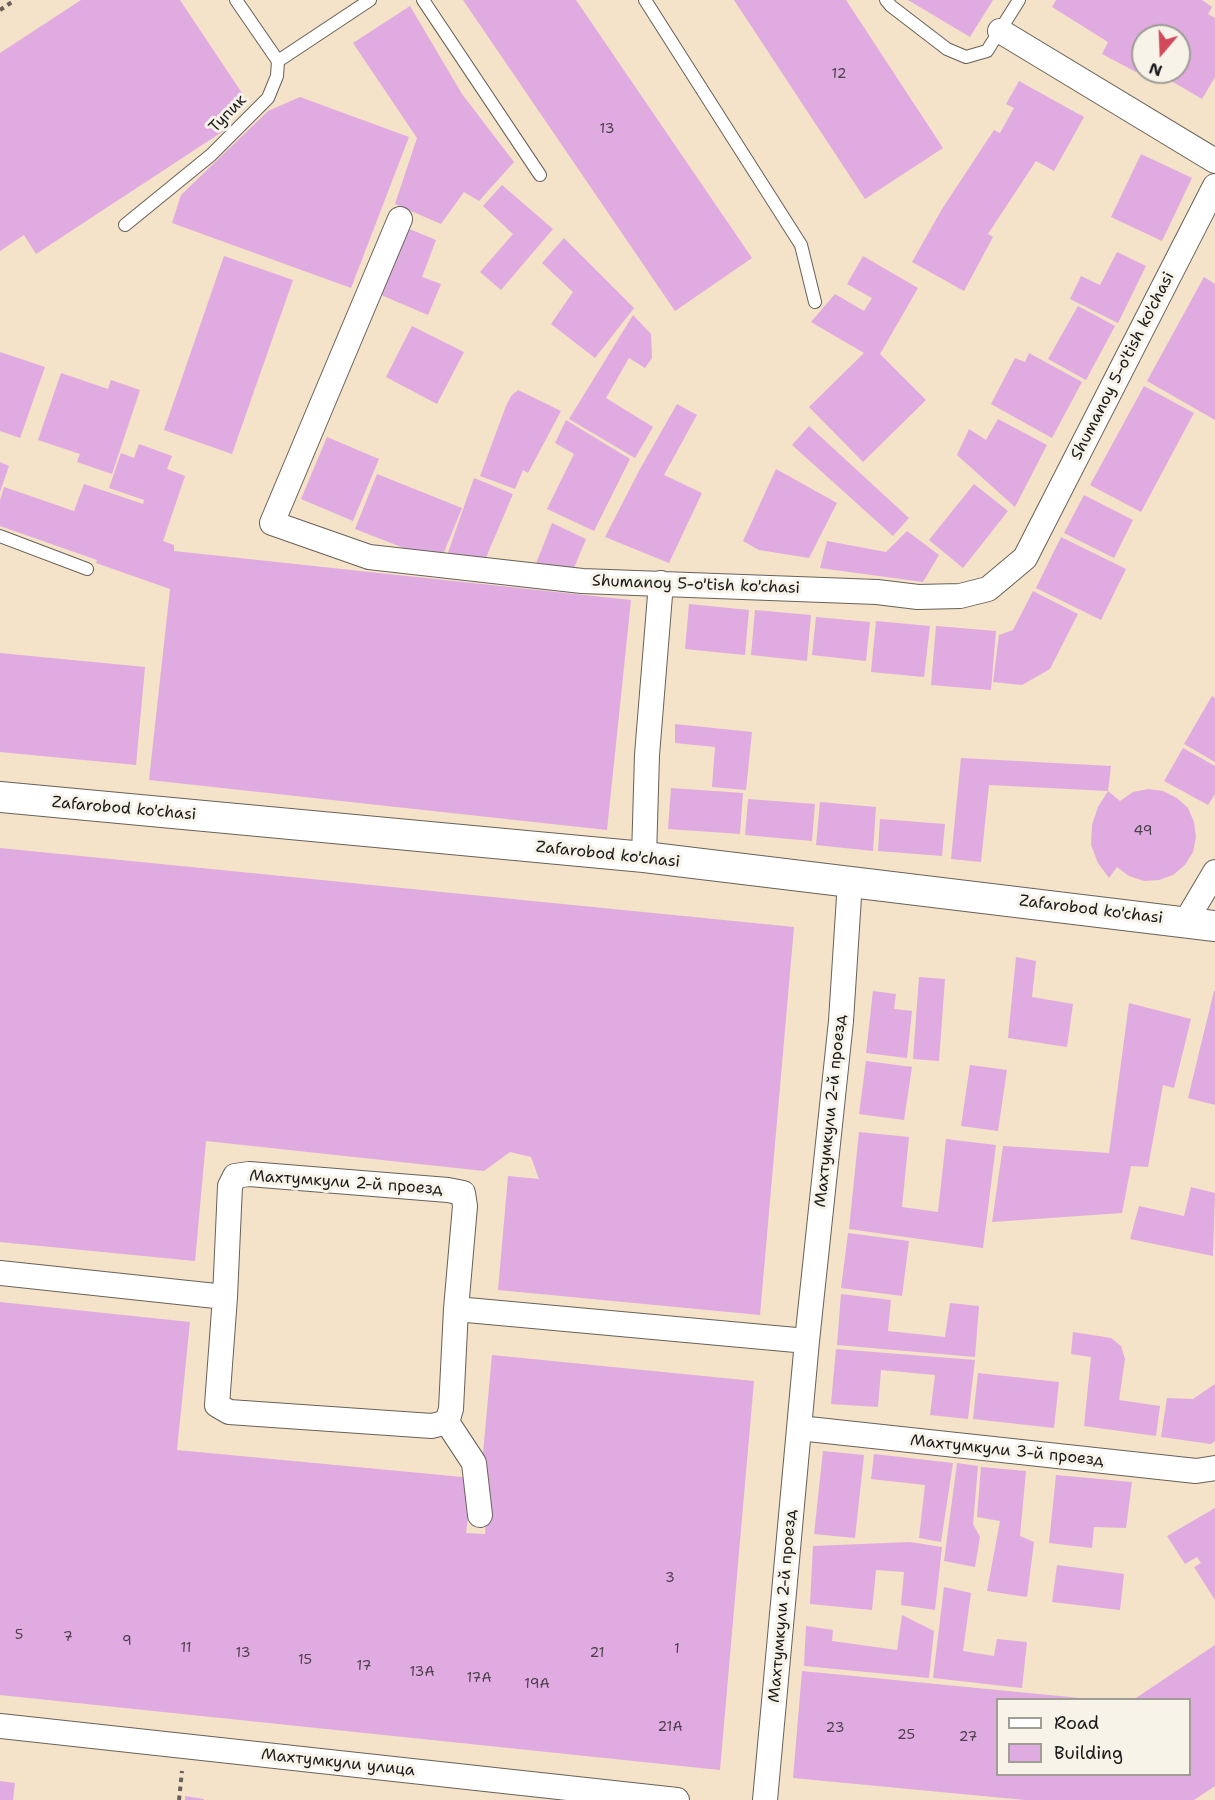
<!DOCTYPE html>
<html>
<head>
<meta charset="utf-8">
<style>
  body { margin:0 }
  #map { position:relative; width:1215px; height:1800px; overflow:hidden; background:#f4e2c9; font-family:"Shantell Sans",sans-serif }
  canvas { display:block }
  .legend { position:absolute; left:996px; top:1698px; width:195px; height:78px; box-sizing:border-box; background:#f7f3e8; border:2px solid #9f9d96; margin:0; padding:8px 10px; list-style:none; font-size:18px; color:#1c1c1c }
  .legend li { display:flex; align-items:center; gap:12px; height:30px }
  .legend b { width:30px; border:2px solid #9f9d96 }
  .north { position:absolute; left:1131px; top:24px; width:60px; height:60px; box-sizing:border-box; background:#f7f3e8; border:2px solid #9f9d96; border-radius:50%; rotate:199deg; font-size:16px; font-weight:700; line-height:24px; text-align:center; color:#1c1c1c }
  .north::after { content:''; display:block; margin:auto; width:21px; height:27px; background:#d1495b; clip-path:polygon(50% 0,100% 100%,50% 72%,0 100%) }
</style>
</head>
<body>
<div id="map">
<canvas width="1215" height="1800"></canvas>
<ul class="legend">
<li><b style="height:8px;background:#fff"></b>Road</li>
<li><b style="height:16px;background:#e0abe0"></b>Building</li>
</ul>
<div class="north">N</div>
</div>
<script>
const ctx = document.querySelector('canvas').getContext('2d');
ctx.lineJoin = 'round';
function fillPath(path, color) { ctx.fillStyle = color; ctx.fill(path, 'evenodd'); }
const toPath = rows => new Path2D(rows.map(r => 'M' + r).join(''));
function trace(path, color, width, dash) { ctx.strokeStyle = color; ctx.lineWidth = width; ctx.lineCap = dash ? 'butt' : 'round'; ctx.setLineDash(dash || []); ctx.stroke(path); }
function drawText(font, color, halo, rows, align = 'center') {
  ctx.font = font + ' "Shantell Sans",sans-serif'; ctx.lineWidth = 6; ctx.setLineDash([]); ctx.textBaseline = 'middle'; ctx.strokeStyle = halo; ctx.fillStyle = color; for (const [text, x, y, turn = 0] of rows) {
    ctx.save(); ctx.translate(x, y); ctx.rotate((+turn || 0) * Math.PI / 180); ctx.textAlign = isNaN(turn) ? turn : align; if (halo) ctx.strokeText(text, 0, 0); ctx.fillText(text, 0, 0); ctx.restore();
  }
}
const building = toPath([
  [81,0,180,0,244,96,225,130,36,254,24,235,0,251,0,53],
  [463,0,576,0,752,258,675,311],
  [734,0,846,0,943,148,865,199],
  [908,0,993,0,970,37],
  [1056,0,1202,0,1212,7,1208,14,1215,18,1215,77,1202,99,1156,72,1179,72,1179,36,1143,36,1143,65,1136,72,1102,54,1108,42,1052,7],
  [410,6,462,94,514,162,479,201,464,192,441,224,395,204,417,138,353,43],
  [1019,81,1084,117,1054,171,1036,161,988,234,993,237,964,291,912,262,942,209,994,130,1000,133,1014,108,1006,104],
  [300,97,409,137,351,288,172,223,181,195,268,111],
  [1141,154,1192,178,1162,241,1111,217],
  [502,185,553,229,501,290,480,272,513,234,483,206],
  [402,226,436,240,422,277,441,284,428,315,374,292],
  [564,238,634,308,595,358,551,324,573,292,542,263],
  [1117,252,1146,266,1118,323,1070,299,1081,276,1100,285],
  [224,256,293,280,232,454,164,430],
  [863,256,918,288,880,354,926,400,863,462,809,407,864,353,811,322,835,294,864,311,872,298,847,284],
  [1204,277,1215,284,1215,420,1147,381],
  [1078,306,1115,326,1086,380,1048,359],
  [633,315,651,334,652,358,645,368,629,358,606,398,653,427,635,458,569,419],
  [412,326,464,352,437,404,386,377],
  [0,352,45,367,20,438,0,431],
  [1029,353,1082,382,1052,438,991,404,1015,358,1025,362],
  [61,373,108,389,111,380,140,390,112,474,77,462,80,454,38,440],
  [1144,386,1194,413,1141,512,1090,485],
  [518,390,561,411,528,473,523,470,515,489,480,476,506,406,511,396],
  [677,404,697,415,664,475,702,493,669,563,605,537,640,469],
  [998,419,1047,445,1015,507,957,455,969,429,986,440],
  [566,420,630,459,594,531,547,509,574,454,555,443],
  [809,426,909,518,893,536,792,445],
  [327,437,379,459,353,521,301,499],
  [139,444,172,456,167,469,185,476,163,541,174,545,174,551,631,600,607,830,149,780,170,589,96,563,97,560,0,526,0,500,4,487,74,511,84,484,143,504,144,500,109,488,121,453,134,458],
  [0,462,9,466,0,492],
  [776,469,837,503,809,558,759,550,743,541],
  [377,474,462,508,440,562,355,529],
  [474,478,513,494,482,567,445,561],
  [974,484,1008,511,963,568,929,540],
  [1084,495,1133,520,1114,558,1064,533],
  [552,523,586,539,571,575,533,571],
  [907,531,939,555,923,582,820,568,827,541,886,552],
  [1061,537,1126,569,1101,620,1036,588],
  [1033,591,1078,614,1050,669,1022,685,993,682,999,635,1013,630],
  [689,604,749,610,745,655,685,649],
  [755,610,811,615,807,661,751,655],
  [816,617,870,622,866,661,812,655],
  [876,621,930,626,924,677,871,672],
  [936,626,996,631,991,690,931,685],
  [0,653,145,667,136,765,0,752],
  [1212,696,1215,698,1215,762,1184,744],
  [675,724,752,732,746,790,712,787,715,747,675,743],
  [1183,748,1215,766,1215,794,1208,805,1164,781],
  [961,758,1111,766,1108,791,989,785,981,862,951,859],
  [671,788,743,793,740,834,668,829],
  [1148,789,1163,791,1177,798,1188,808,1194,822,1196,837,1193,852,1185,865,1173,875,1159,880,1144,881,1129,876,1117,867,1109,878,1098,863,1091,845,1092,825,1098,807,1108,791,1120,801,1133,792],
  [748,799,815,804,812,841,745,835],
  [820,802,876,807,873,851,816,845],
  [880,819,945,824,942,856,878,851],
  [0,848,794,927,760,1315,498,1290,508,1176,539,1179,531,1157,510,1152,484,1171,206,1141,195,1261,0,1242],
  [1016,957,1036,961,1032,997,1073,1004,1067,1047,1008,1038],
  [919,977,945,979,939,1061,913,1059],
  [873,991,896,994,894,1009,912,1011,907,1058,866,1053],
  [1214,991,1215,991,1215,1105,1188,1098],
  [1129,1003,1191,1019,1174,1088,1163,1085,1148,1167,1131,1166,1122,1213,992,1222,1003,1146,1109,1153],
  [866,1061,912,1067,904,1120,859,1114],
  [970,1065,1007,1070,998,1131,961,1126],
  [859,1132,909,1137,902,1207,938,1212,946,1139,996,1145,983,1248,849,1229],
  [1191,1187,1215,1193,1213,1256,1130,1239,1139,1206,1184,1216],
  [848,1233,909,1241,902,1296,841,1288],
  [841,1294,891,1300,888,1331,945,1337,950,1303,979,1306,975,1357,837,1345],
  [0,1302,190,1322,177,1450,473,1478,466,1533,485,1534,489,1479,483,1453,492,1355,754,1381,720,1770,0,1695],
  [1073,1332,1111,1338,1121,1346,1125,1359,1119,1400,1160,1406,1156,1436,1084,1426,1091,1357,1071,1354],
  [836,1349,975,1360,968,1419,930,1415,935,1375,881,1370,878,1407,831,1404],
  [978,1373,1059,1382,1054,1428,973,1419],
  [1215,1384,1215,1441,1211,1444,1161,1437,1167,1398,1193,1399],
  [823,1451,864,1455,855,1538,814,1534],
  [874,1454,953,1463,941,1542,919,1538,925,1485,871,1479],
  [957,1463,978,1466,973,1524,980,1537,975,1567,944,1561],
  [981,1467,1026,1471,1020,1536,1034,1542,1027,1597,987,1591,1000,1521,977,1517],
  [1056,1475,1132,1482,1126,1528,1094,1527,1092,1548,1049,1543],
  [1215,1508,1215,1600,1194,1567,1201,1563,1197,1557,1185,1564,1167,1536],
  [910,1542,942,1547,935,1610,901,1605,904,1572,876,1570,872,1610,810,1604,813,1546],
  [1057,1565,1124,1574,1120,1610,1052,1602],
  [944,1587,971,1593,963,1651,994,1656,997,1639,1027,1642,1022,1688,933,1678],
  [902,1615,934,1631,929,1678,804,1666,806,1626,833,1630,832,1641,897,1650],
  [1215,1645,1215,1786,1194,1800,1025,1800,793,1778,802,1671,1080,1698,1080,1700,998,1700,998,1774,1190,1774,1190,1700,1133,1700],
  [0,1781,15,1783,13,1800,0,1800],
  [185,1796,204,1799,204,1800,185,1800]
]);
const path = toPath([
  [0,10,15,0],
  [179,1800,182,1771]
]);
const service = toPath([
  [423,0,540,175],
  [645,0,801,245,815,302],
  [886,0,891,6,947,49,966,57,987,51,1019,0],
  [278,61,370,0],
  [125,225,211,155,268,98,277,76,278,61,236,0],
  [0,536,87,569]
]);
const minor = toPath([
  [1000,31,1215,161],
  [400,219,272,523,369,557,582,581,877,592,918,597,960,596,988,589,1025,558,1215,186],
  [644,857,647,755,661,583],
  [1186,921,1215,872],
  [249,1174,448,1190,463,1193,465,1206,456,1309,451,1409,447,1422,432,1426,229,1412,217,1405,225,1297,230,1186,235,1176,249,1174],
  [0,1273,225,1297],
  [456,1309,807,1341],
  [447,1422,474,1463,480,1515],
  [799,1428,1196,1471,1215,1468],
  [0,1726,677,1800],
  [765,1800,807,1341,841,1021,850,881]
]);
const tertiary = toPath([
  [0,797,644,857,1215,926]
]);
const numberNames = [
  ["12",839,74],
  ["13",607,129],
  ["49",1143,831],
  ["3",670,1578],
  ["5",19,1635],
  ["7",68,1637],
  ["9",127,1641],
  ["11",186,1648],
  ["1",677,1649],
  ["13",243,1653],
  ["21",597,1653],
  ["15",305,1660],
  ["17",364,1666],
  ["13А",422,1672],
  ["17А",479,1678],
  ["19А",537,1684],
  ["21А",670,1727],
  ["23",835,1728],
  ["25",906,1735],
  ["27",968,1737]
];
const streetNames = [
  ["Тупик",228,114,-46],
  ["Shumanoy 5-o'tish ko'chasi",1123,366,-63],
  ["Shumanoy 5-o'tish ko'chasi",696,585,2],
  ["Zafarobod ko'chasi",124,809,5],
  ["Zafarobod ko'chasi",608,855,6],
  ["Zafarobod ko'chasi",1091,910,7],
  ["Махтумкули 2-й проезд",831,1111,-84],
  ["Махтумкули 2-й проезд",346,1183,4],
  ["Махтумкули 3-й проезд",1007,1451,6],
  ["Махтумкули 2-й проезд",783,1606,-85],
  ["Махтумкули улица",338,1763,6]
];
fillPath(building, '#e0abe0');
trace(service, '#686159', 14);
trace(minor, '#686159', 26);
trace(tertiary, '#686159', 32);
trace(path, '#686159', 4, [4.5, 4.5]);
trace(service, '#fff', 12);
trace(minor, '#fff', 24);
trace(tertiary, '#fff', 30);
drawText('14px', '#4d404d', null, numberNames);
drawText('16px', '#1c1c1c', '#f7f3e8', streetNames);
</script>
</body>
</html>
